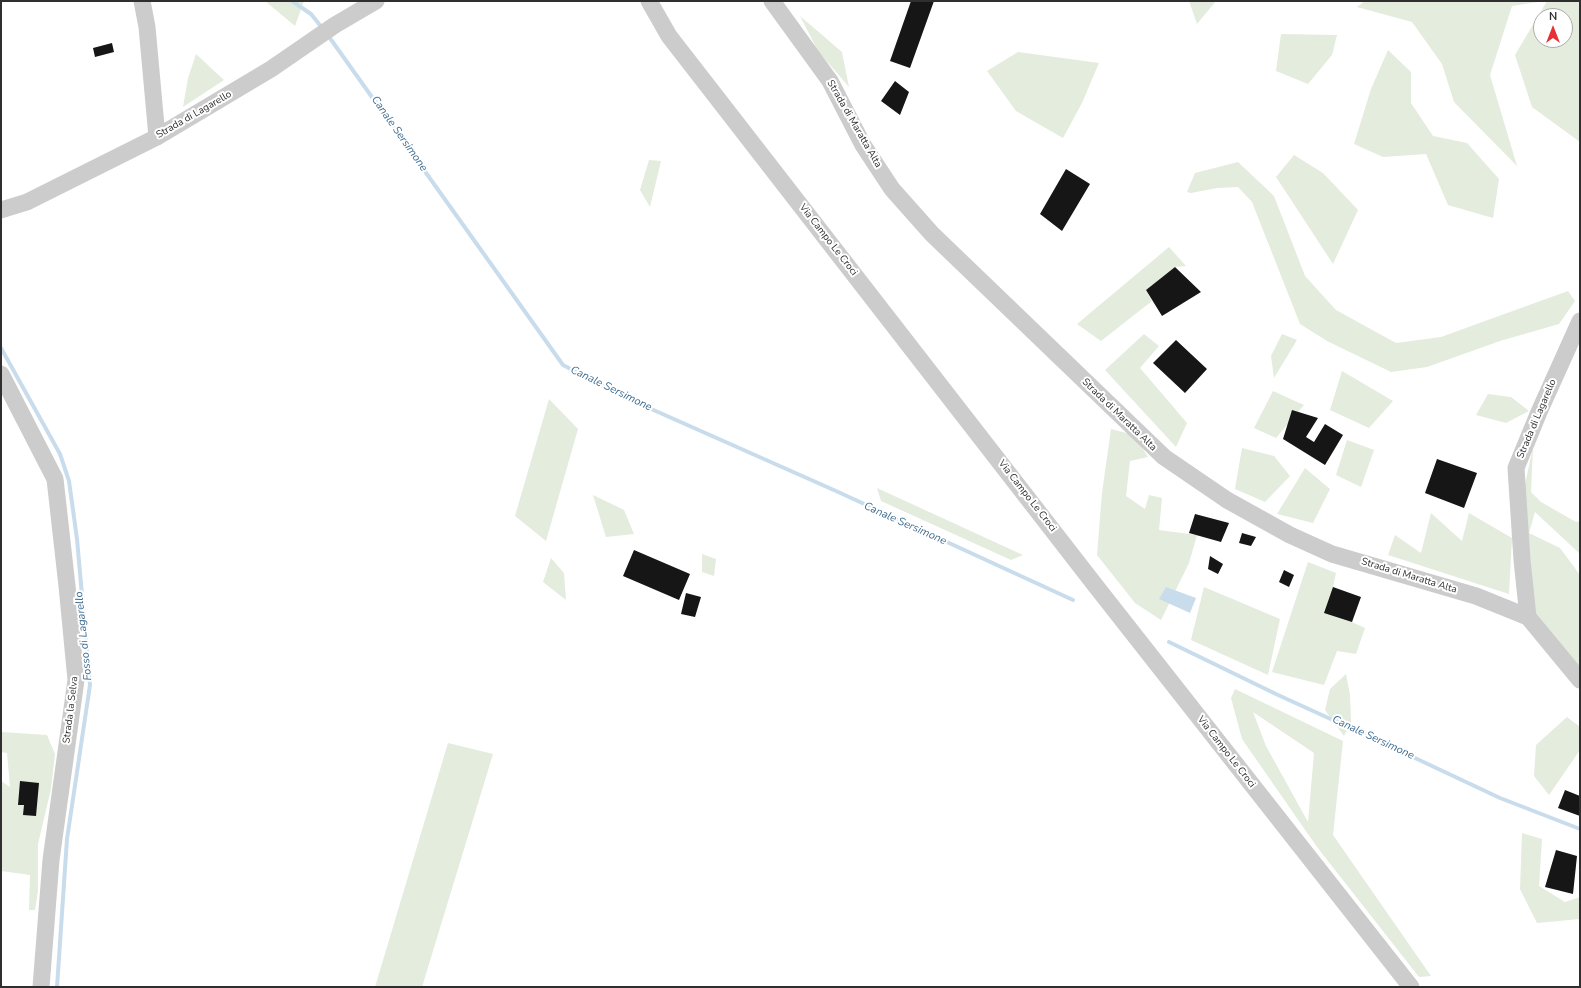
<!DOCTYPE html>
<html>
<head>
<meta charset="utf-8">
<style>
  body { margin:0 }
  #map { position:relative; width:1581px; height:988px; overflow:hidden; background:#fff; font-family:"Nunito Sans",sans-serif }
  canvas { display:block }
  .frame { position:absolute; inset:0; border:2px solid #2f2f2f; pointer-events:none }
  .north { position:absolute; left:1533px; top:8px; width:40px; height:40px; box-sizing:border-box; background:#fff; border:1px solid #acacac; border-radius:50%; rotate:0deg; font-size:11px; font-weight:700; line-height:16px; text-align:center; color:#2f2f2f }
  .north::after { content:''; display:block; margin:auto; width:14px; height:18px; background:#e43237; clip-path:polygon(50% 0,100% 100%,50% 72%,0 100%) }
</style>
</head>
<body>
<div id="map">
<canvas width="1581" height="988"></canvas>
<div class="frame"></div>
<div class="north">N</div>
</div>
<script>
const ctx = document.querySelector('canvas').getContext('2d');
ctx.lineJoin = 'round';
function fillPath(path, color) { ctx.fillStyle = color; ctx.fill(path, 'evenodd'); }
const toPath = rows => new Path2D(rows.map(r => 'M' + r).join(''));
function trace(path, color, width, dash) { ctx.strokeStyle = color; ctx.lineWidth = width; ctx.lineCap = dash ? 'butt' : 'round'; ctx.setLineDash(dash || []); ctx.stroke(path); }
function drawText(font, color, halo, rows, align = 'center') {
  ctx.font = font + ' "Nunito Sans",sans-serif'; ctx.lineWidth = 4; ctx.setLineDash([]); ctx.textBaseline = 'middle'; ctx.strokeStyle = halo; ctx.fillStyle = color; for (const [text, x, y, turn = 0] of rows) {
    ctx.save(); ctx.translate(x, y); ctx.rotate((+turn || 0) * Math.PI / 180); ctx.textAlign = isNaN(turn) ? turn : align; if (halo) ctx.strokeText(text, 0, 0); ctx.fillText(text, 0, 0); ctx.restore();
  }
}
const green = toPath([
  [265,1,304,1,295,26],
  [1189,1,1216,1,1197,24],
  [1365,1,1544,1,1512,6,1490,75,1517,166,1454,102,1442,64,1412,22,1357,7],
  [1547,1,1580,1,1580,142,1532,107,1515,55],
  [1541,16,1565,16,1565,40,1541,40],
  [800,16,842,52,849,87,818,51],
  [1281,34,1337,35,1332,55,1308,84,1276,71],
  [1388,50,1411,72,1411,103,1433,136,1467,143,1499,179,1493,218,1448,205,1426,154,1383,157,1354,144,1371,89],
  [1018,52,1099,63,1082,103,1063,138,1016,111,987,71],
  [196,54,224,80,183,107,188,78],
  [1294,155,1323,173,1358,210,1333,264,1276,177],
  [649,160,661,161,650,207,640,190],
  [1238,162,1274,196,1305,276,1336,310,1396,343,1441,337,1568,291,1575,301,1559,324,1500,341,1427,367,1391,372,1327,341,1300,324,1252,202,1238,187,1217,188,1191,193,1187,192,1195,173],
  [1169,247,1186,266,1175,267,1146,290,1152,301,1101,341,1077,324],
  [1144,334,1159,346,1140,368,1187,423,1176,447,1105,370],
  [1282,334,1297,340,1274,378,1271,356],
  [1342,371,1393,401,1369,428,1330,410],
  [1273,391,1304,405,1276,438,1254,428],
  [1488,394,1511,397,1529,411,1506,423,1476,415],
  [549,399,578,429,546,541,515,516],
  [1111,429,1134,435,1148,457,1130,461,1126,496,1145,509,1149,495,1162,498,1159,530,1197,535,1189,563,1161,620,1135,603,1097,555,1102,493],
  [1347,440,1374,450,1361,487,1336,475],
  [1533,447,1531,492,1541,502,1576,522,1580,521,1580,554,1535,512,1529,533,1560,548,1580,575,1580,669,1535,612,1524,489],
  [1242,448,1274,456,1290,476,1265,502,1235,489],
  [1305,468,1330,489,1313,523,1277,514],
  [877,488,1023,555,1011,560,881,501],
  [593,495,624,510,634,534,606,537],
  [1431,513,1462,541,1469,513,1512,538,1509,594,1388,555,1395,535,1421,553],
  [702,554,716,559,714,576,702,572],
  [551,558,564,573,566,600,543,582],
  [1308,562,1336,573,1333,587,1352,622,1365,628,1356,654,1337,651,1324,685,1272,672],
  [1204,587,1280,619,1268,675,1191,640],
  [1346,674,1350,695,1351,723,1344,736,1325,710,1330,689],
  [1235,689,1343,741,1333,835,1431,976,1419,977,1317,847,1242,739,1231,698],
  [1253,712,1314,753,1308,822,1266,746],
  [1567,717,1580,727,1580,750,1549,795,1534,776,1536,745],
  [1,732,47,735,55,754,51,789,38,844,38,891,35,910,29,910,30,875,1,871,1,781,10,787,7,753,1,752],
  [448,743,493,754,422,987,375,987],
  [1522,833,1542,839,1539,886,1565,902,1580,897,1580,919,1537,923,1520,889]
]);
const water = toPath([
  [1166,587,1196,598,1190,613,1159,599]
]);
const stream = toPath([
  [292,1,311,14,323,29],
  [327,34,563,365,622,396,836,491,1073,600],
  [1,348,60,454,69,481,77,539,90,685,67,839,57,987],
  [1169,642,1278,695,1381,742,1500,798,1580,829]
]);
const building = toPath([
  [911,1,934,1,910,68,890,61],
  [112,43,114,52,95,57,93,48],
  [895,81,909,92,900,115,881,101],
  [1066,169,1090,184,1062,231,1040,214],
  [1175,267,1201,292,1162,316,1146,290],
  [1176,340,1207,369,1185,393,1153,363],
  [1292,410,1318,418,1306,437,1314,442,1325,424,1343,435,1325,465,1283,439],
  [1437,459,1477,473,1464,508,1425,493],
  [1195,514,1229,523,1221,542,1189,533],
  [1242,533,1256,537,1251,546,1239,543],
  [634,550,690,574,679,600,623,576],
  [1210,556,1223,564,1218,574,1208,569],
  [1284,570,1294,575,1289,587,1279,582],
  [1333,587,1361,597,1352,622,1324,613],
  [686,593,701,597,695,617,681,614],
  [20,781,39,783,36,816,23,815,24,805,18,805],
  [1565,790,1580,796,1580,816,1558,808],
  [1556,850,1577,856,1573,894,1545,887]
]);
const minor = toPath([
  [142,1,147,27,157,137],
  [649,1,669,36,1095,585,1411,987],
  [772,1,830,81,863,145,892,189,932,234,1164,457,1227,500,1290,535,1332,554,1476,596,1528,617,1580,680],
  [1,210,27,202,157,137,271,69,335,25,376,1],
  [1,374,55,479,67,586,76,680,51,860,41,987],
  [1528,617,1522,560,1516,468,1539,412,1580,321]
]);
const streetNames = [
  ["Strada di Lagarello",194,115,-30],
  ["Strada di Maratta Alta",854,124,60],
  ["Via Campo Le Croci",828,240,52],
  ["Strada di Maratta Alta",1119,415,44],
  ["Strada di Lagarello",1537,419,-67],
  ["Via Campo Le Croci",1027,496,52],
  ["Strada di Maratta Alta",1409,576,17],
  ["Strada la Selva",71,710,-83],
  ["Via Campo Le Croci",1226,752,52]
];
const waterNames = [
  ["Canale Sersimone",399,134,55],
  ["Canale Sersimone",611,389,26],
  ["Canale Sersimone",905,524,24],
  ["Fosso di Lagarello",84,636,-96],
  ["Canale Sersimone",1373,738,25]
];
fillPath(green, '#e4ecdd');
fillPath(water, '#c9dcec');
trace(stream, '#c9dcec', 4);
fillPath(building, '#161616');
trace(minor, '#ccc', 17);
drawText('10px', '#2f2f2f', '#fff', streetNames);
drawText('italic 11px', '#3d6c91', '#fff', waterNames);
</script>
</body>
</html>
